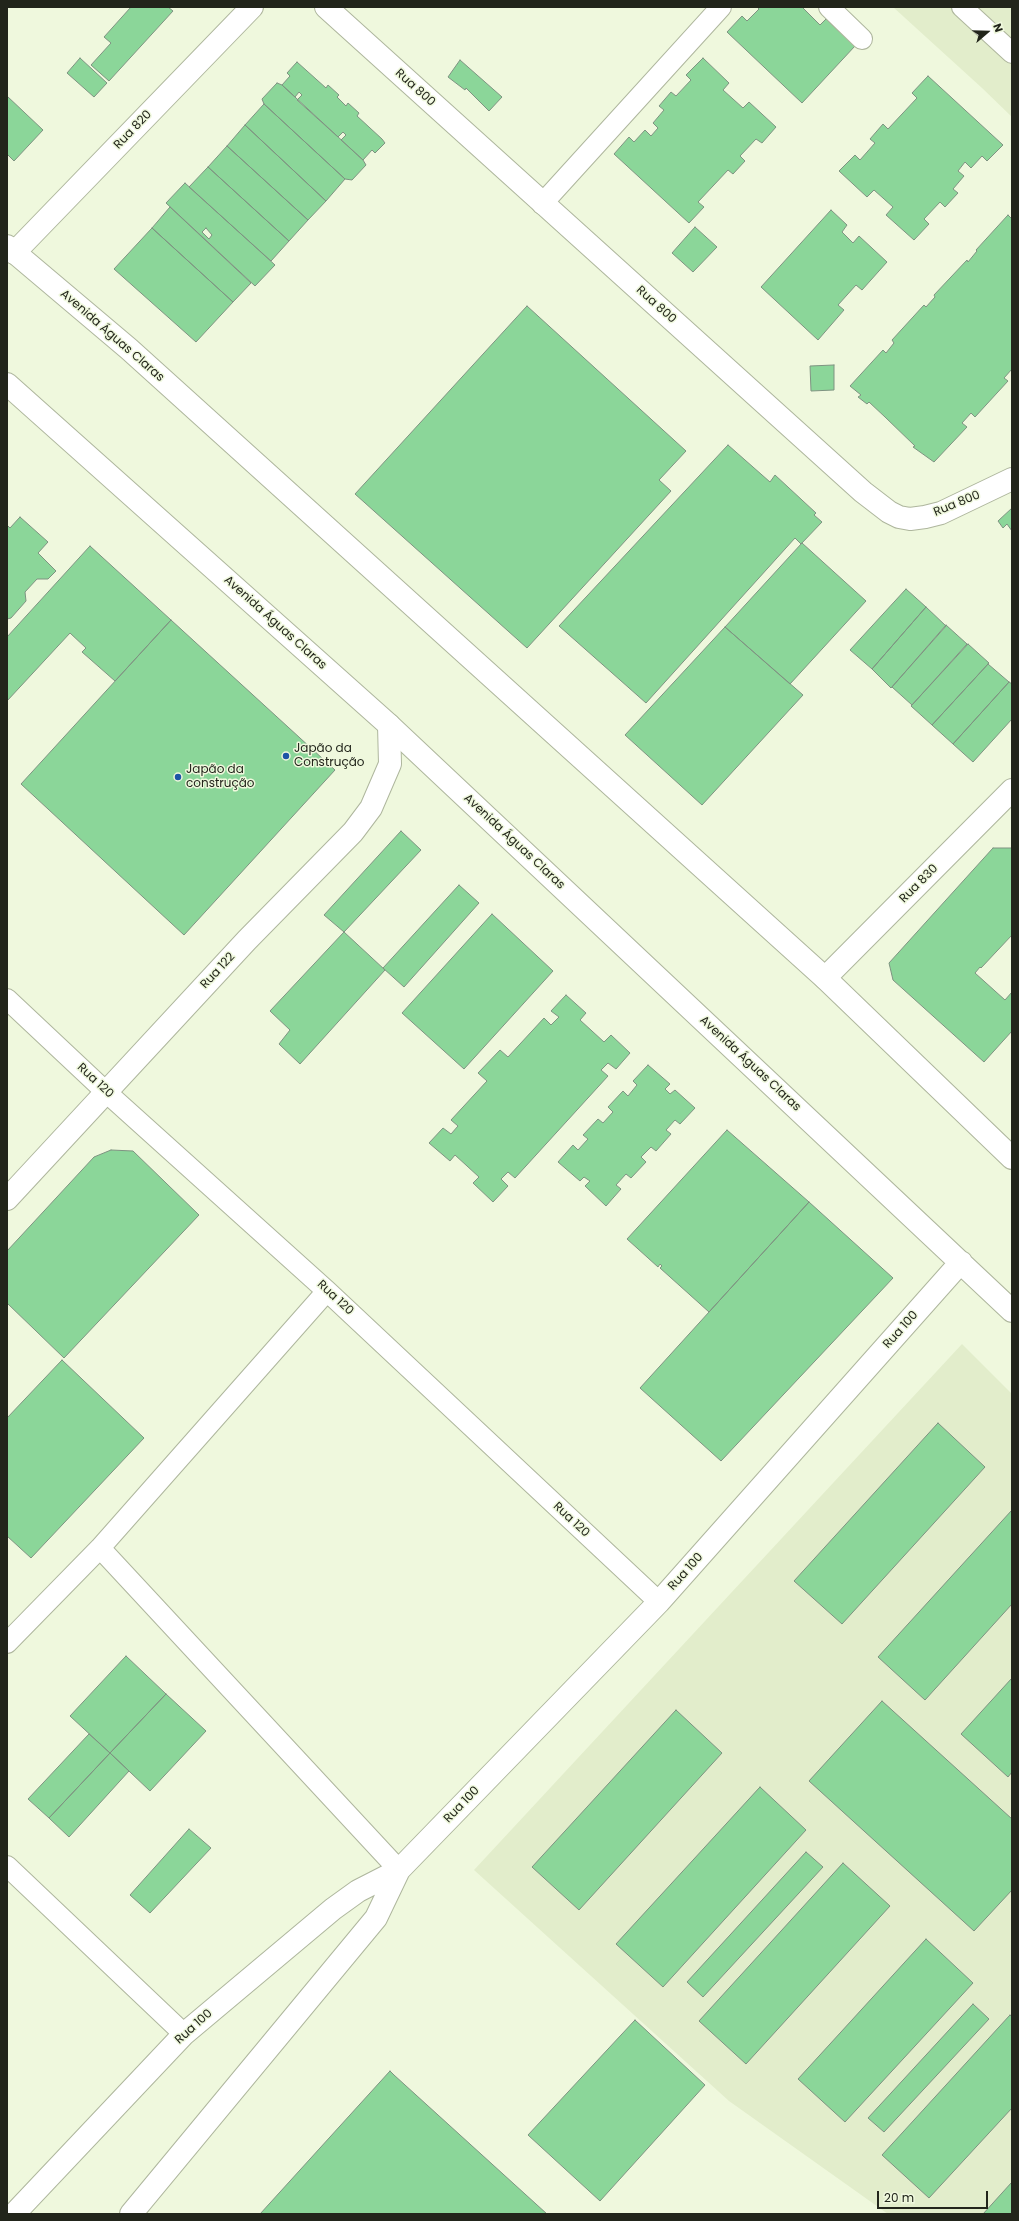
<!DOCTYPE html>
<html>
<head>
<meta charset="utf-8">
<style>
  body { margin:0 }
  #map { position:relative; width:1019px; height:2221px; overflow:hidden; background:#eff8dd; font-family:Poppins,sans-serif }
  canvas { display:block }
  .frame { position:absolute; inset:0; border:8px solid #22251b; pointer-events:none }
  .north { position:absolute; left:967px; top:12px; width:40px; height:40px; -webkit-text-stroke:3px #eff8dd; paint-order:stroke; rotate:70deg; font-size:11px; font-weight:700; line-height:16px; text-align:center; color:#22251b }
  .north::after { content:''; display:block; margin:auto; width:14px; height:18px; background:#22251b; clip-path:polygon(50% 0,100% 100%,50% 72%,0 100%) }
  .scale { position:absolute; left:877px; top:2191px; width:111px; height:18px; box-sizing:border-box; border:2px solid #22251b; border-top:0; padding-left:5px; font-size:12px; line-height:14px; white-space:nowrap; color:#22251b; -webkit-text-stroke:3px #eff8dd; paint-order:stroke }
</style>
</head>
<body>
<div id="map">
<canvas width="1019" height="2221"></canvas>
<div class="frame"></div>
<div class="north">N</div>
<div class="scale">20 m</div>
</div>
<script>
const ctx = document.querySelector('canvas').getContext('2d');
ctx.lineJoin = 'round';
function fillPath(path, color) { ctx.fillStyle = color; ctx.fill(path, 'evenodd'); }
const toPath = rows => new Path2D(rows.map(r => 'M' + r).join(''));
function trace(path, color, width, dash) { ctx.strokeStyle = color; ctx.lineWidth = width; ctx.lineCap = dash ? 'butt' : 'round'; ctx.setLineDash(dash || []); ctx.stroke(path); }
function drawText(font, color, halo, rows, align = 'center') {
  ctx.font = font + ' Poppins,sans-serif'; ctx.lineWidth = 3; ctx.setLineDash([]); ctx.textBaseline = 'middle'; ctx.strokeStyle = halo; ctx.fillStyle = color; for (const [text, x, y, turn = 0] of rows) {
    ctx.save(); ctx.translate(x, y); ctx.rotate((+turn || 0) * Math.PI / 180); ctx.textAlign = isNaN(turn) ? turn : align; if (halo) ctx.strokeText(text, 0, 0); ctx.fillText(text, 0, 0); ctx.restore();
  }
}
const built = toPath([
  [893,7,1012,7,1012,117,982,88],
  [962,1344,1012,1394,1012,2214,888,2214,729,2101,474,1870]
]);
const building = toPath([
  [131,7,168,7,173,11,109,81,91,65,111,43,104,37,131,7],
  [757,7,802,7,820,25,826,19,855,46,802,103,727,32,742,16,747,21,759,9,757,7],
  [80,58,107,83,94,97,67,73,80,58],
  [703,58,729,83,723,90,743,108,749,102,776,127,762,143,756,139,740,156,745,161,733,174,728,170,698,202,704,207,689,223,614,154,629,137,634,142,645,130,651,136,658,128,653,123,664,110,659,106,671,92,676,96,691,80,686,75,703,58],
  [460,60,502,97,489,111,466,88,465,90,448,77,460,60],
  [297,62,326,88,328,85,339,95,337,97,346,106,348,103,359,113,357,116,382,139,385,143,375,153,372,150,363,160,341,140,346,135,343,132,338,137,297,100,302,95,299,92,295,97,282,85,290,76,287,73,297,62],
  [928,76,1003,145,987,161,982,156,971,168,965,162,958,171,964,176,953,189,958,193,945,207,940,202,924,219,929,224,914,240,886,215,893,207,874,190,867,197,839,171,855,155,860,160,875,143,870,139,883,124,888,129,917,98,912,93,928,76],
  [277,83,282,85,363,160,366,165,352,180,345,179,264,104,262,99,277,83],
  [7,96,43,130,14,161,7,154,7,96],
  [264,104,345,179,326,201,245,125,264,104],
  [245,125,326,201,308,220,227,146,245,125],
  [227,146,308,220,289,241,208,167,227,146],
  [208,167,289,241,271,261,189,187,208,167],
  [185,183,275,265,255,286,166,203,185,183],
  [206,228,212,235,209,239,202,232,206,228],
  [170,207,251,283,233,302,152,228,170,207],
  [831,210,847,225,842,232,853,243,859,236,887,262,862,290,856,285,838,305,844,310,818,340,761,287,831,210],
  [1008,215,1012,219,1012,369,1004,378,1008,381,975,417,971,413,962,423,967,427,934,462,913,447,915,446,885,417,869,402,867,404,858,397,861,395,850,386,883,350,886,353,894,343,892,340,924,305,926,307,935,297,934,295,967,260,968,262,977,251,976,250,1008,215],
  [695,227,717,247,693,272,672,253,695,227],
  [152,228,233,302,196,342,114,269,152,228],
  [527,306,686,451,659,480,671,491,527,648,355,494,527,306],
  [834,365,834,390,811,391,810,366,834,365],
  [728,445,770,482,775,475,816,513,814,515,822,522,801,544,795,538,646,703,559,626,728,445],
  [1012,508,1012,531,1007,524,1003,528,998,521,1012,508],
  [20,517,48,542,38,553,56,571,48,579,37,579,25,592,26,601,11,618,7,619,7,525,10,528,20,517],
  [802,543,866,601,790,684,725,627,802,543],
  [90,546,171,620,115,681,82,652,86,648,70,633,7,701,7,637,90,546],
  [906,589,926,607,872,669,850,650,906,589],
  [926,607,946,626,891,688,872,669,926,607],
  [171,620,335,770,184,935,21,784,171,620],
  [946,625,967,644,912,705,892,687,946,625],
  [725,627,803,695,702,805,625,735,725,627],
  [968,644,989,663,932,725,911,706,968,644],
  [988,664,1009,682,953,744,932,725,988,664],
  [1009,682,1012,684,1012,719,973,762,953,744,1009,682],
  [401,831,421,850,344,932,324,915,401,831],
  [993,848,1012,848,1012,935,981,968,980,967,975,973,1005,1000,1012,992,1012,1031,984,1062,893,980,889,963,993,848],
  [459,885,479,903,404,987,383,968,459,885],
  [492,914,553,971,464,1069,402,1013,492,914],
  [344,932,385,970,300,1064,279,1044,290,1030,270,1011,344,932],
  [566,995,586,1013,580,1020,604,1042,611,1035,630,1053,616,1069,608,1063,601,1070,608,1076,515,1178,508,1172,501,1179,508,1186,493,1202,473,1183,479,1177,455,1155,450,1161,429,1143,443,1128,451,1134,458,1126,451,1120,487,1081,478,1073,500,1050,508,1057,544,1018,551,1025,559,1017,551,1011,566,995],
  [648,1065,670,1084,665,1089,670,1094,675,1090,695,1108,680,1124,675,1120,666,1130,671,1134,656,1151,651,1147,641,1157,646,1162,631,1178,626,1174,616,1185,621,1189,606,1206,585,1186,590,1181,584,1177,580,1181,558,1162,573,1145,578,1150,588,1139,583,1135,598,1119,603,1123,613,1112,608,1107,623,1091,628,1096,637,1085,633,1081,648,1065],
  [727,1130,809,1202,709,1312,660,1268,662,1266,660,1264,658,1267,627,1239,727,1130],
  [111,1150,133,1151,199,1215,64,1358,7,1303,7,1251,94,1157,111,1150],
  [809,1202,893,1278,721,1461,640,1388,809,1202],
  [62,1360,144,1438,31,1558,7,1536,7,1418,62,1360],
  [938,1423,985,1467,842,1624,794,1581,938,1423],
  [1012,1510,1012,1604,925,1700,878,1657,1012,1510],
  [126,1656,166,1694,110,1753,70,1716,126,1656],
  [1012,1678,1012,1772,1008,1777,961,1734,1012,1678],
  [166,1694,206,1731,150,1791,110,1753,166,1694],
  [882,1701,1012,1819,1012,1890,974,1931,809,1781,882,1701],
  [676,1710,722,1753,579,1910,532,1867,676,1710],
  [89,1734,110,1753,49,1818,28,1799,89,1734],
  [110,1753,129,1771,69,1837,49,1818,110,1753],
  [760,1787,806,1830,663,1987,616,1944,760,1787],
  [189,1829,211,1848,150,1913,130,1895,189,1829],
  [806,1852,823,1867,703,1997,687,1982,806,1852],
  [843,1863,890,1906,746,2064,699,2021,843,1863],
  [926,1939,973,1983,845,2122,798,2079,926,1939],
  [973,2004,989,2019,884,2132,868,2118,973,2004],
  [1010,2015,1012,2017,1012,2108,929,2198,882,2155,1010,2015],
  [635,2020,705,2085,600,2201,528,2135,635,2020],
  [390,2071,394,2075,547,2214,260,2214,390,2071],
  [1012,2182,1012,2214,983,2214,1012,2182]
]);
const lane = toPath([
  [829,7,862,39],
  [962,7,1012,53],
  [542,204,721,7],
  [7,999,106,1092,327,1291,659,1602],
  [100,1548,399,1870],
  [7,1643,100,1548,327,1291],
  [7,1866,184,2034]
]);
const street = toPath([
  [326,7,863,492,889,512,899,517,910,519,925,517,941,513,1012,479],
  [14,253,252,7],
  [825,978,1012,790],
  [7,1199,247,940,353,832,371,808,390,764,389,725]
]);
const secondary = toPath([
  [7,246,129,349,825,978,1012,1158],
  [7,384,389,725,1012,1311],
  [14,2214,184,2034,333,1909,358,1891,399,1870],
  [131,2214,376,1918,399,1870,659,1602,961,1262]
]);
const markers = [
  [286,756,4,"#1d54a6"],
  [178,777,4,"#1d54a6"]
];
const streetNames = [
  ["Rua 800",415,88,42],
  ["Rua 820",133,130,-46],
  ["Rua 800",656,305,42],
  ["Avenida Águas Claras",112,336,41],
  ["Rua 800",957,504,-22],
  ["Avenida Águas Claras",275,623,42],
  ["Avenida Águas Claras",514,842,43],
  ["Rua 830",919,884,-45],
  ["Rua 122",218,971,-47],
  ["Avenida Águas Claras",750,1064,43],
  ["Rua 120",95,1081,43],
  ["Rua 120",335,1298,43],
  ["Rua 100",901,1330,-48],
  ["Rua 120",571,1520,43],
  ["Rua 100",686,1572,-48],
  ["Rua 100",462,1805,-46],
  ["Rua 100",194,2027,-42]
];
const poiNames = [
  ["Japão da",294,749],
  ["Construção",294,763],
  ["Japão da",186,770],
  ["construção",186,784]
];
fillPath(built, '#e2edcb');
fillPath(building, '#8bd699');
trace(building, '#7e9381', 1);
trace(lane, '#aeb69d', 22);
trace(street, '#aeb69d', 24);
trace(secondary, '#aeb69d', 24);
trace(lane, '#fff', 20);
trace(street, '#fff', 22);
trace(secondary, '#fff', 22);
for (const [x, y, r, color] of markers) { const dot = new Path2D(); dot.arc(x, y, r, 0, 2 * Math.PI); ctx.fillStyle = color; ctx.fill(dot); trace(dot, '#eff8dd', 1.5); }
drawText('12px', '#22251b', '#eff8dd', streetNames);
drawText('12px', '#22251b', '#eff8dd', poiNames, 'left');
</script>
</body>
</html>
